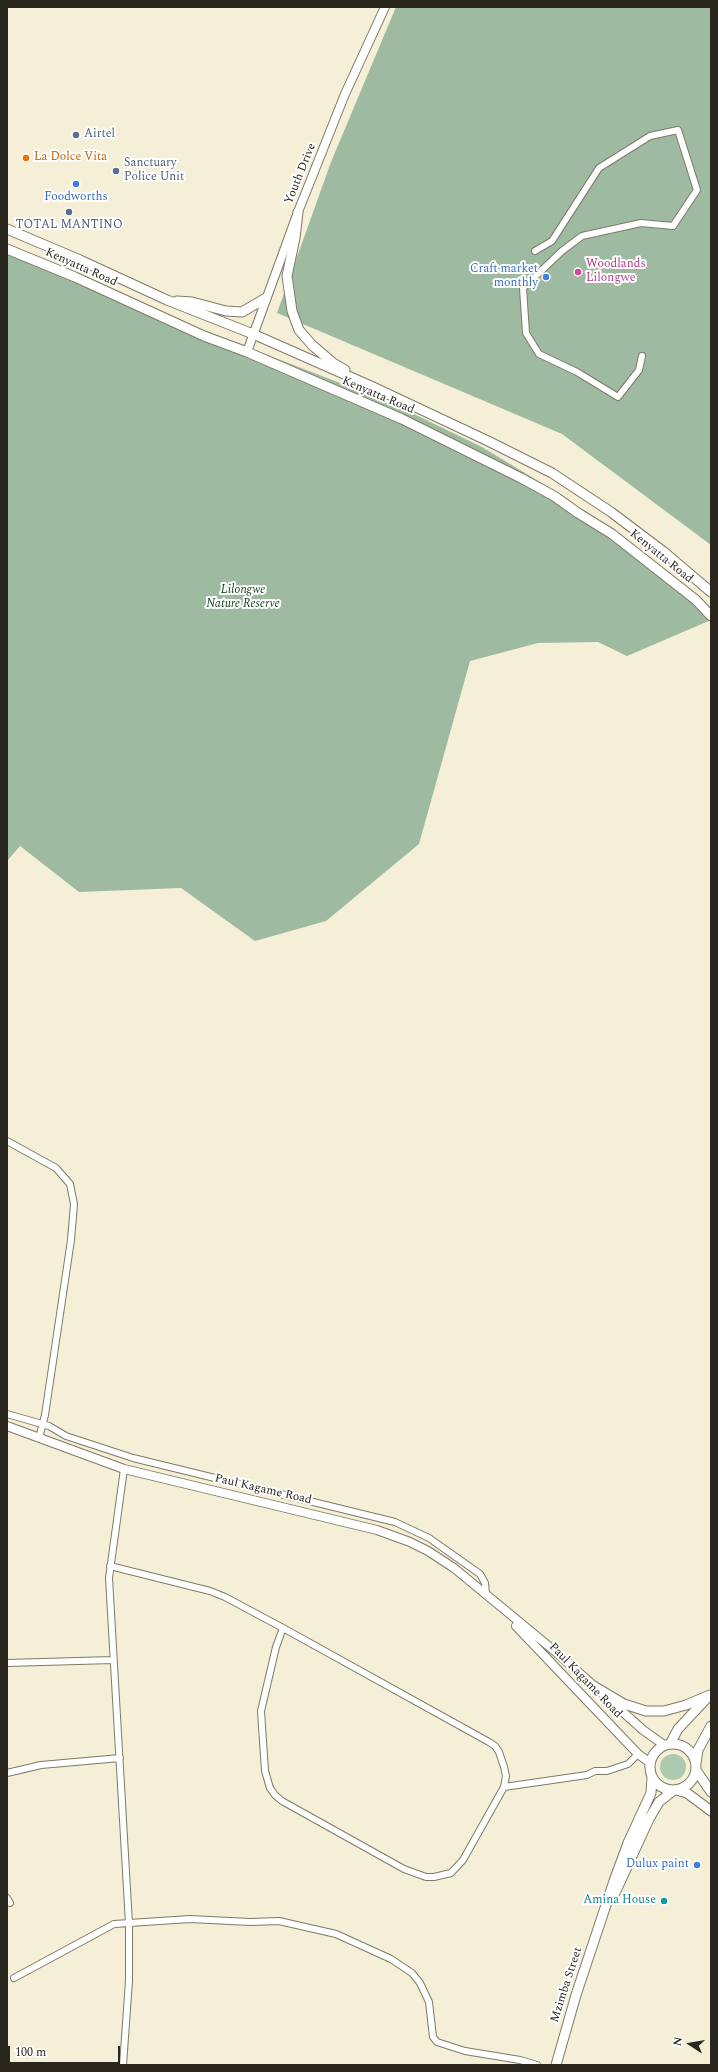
<!DOCTYPE html>
<html>
<head>
<meta charset="utf-8">
<style>
  body { margin:0 }
  #map { position:relative; width:718px; height:2072px; overflow:hidden; background:#f5efd8; font-family:Spectral,serif }
  canvas { display:block }
  .frame { position:absolute; inset:0; border:8px solid #28261d; pointer-events:none }
  .north { position:absolute; left:670px; top:2024px; width:40px; height:40px; -webkit-text-stroke:3px #fff; paint-order:stroke; rotate:282deg; font-size:11px; font-weight:700; line-height:16px; text-align:center; color:#28261d }
  .north::after { content:''; display:block; margin:auto; width:14px; height:18px; background:#28261d; clip-path:polygon(50% 0,100% 100%,50% 72%,0 100%) }
  .scale { position:absolute; left:8px; top:2046px; width:112px; height:18px; box-sizing:border-box; border:2px solid #28261d; border-top:0; padding-left:5px; font-size:12px; line-height:14px; white-space:nowrap; color:#28261d; -webkit-text-stroke:3px #fff; paint-order:stroke }
</style>
</head>
<body>
<div id="map">
<canvas width="718" height="2072"></canvas>
<div class="frame"></div>
<div class="north">N</div>
<div class="scale">100 m</div>
</div>
<script>
const ctx = document.querySelector('canvas').getContext('2d');
ctx.lineJoin = 'round';
function fillPath(path, color) { ctx.fillStyle = color; ctx.fill(path, 'evenodd'); }
const toPath = rows => new Path2D(rows.map(r => 'M' + r).join(''));
function trace(path, color, width, dash) { ctx.strokeStyle = color; ctx.lineWidth = width; ctx.lineCap = dash ? 'butt' : 'round'; ctx.setLineDash(dash || []); ctx.stroke(path); }
function drawText(font, color, halo, rows, align = 'center') {
  ctx.font = font + ' Spectral,serif'; ctx.lineWidth = 4; ctx.setLineDash([]); ctx.textBaseline = 'middle'; ctx.strokeStyle = halo; ctx.fillStyle = color; for (const [text, x, y, turn = 0] of rows) {
    ctx.save(); ctx.translate(x, y); ctx.rotate((+turn || 0) * Math.PI / 180); ctx.textAlign = isNaN(turn) ? turn : align; if (halo) ctx.strokeText(text, 0, 0); ctx.fillText(text, 0, 0); ctx.restore();
  }
}
const green = toPath([
  '660 1767a13 13 0 1 1 26 0a13 13 0 1 1-26 0Z'
]);
const forest = toPath([
  [396,7,711,7,711,545,562,434,277,313,331,162],
  [7,254,389,402,482,447,568,499,711,612,711,620,627,656,598,642,538,643,470,661,419,844,326,921,255,941,181,888,79,892,20,846,7,861]
]);
const minor = toPath([
  [535,251,552,241,599,168,650,136,678,130,697,190,673,226,641,223,582,236,562,251,523,288,526,333,539,354,577,372,618,397,639,370,642,356],
  [7,1141,56,1168,70,1184,74,1204,71,1240,45,1415,39,1438],
  [7,1414,49,1426,66,1436,133,1458,395,1522,429,1538,480,1574,485,1583,486,1594],
  [110,1566,210,1591,225,1597,283,1628,489,1742,495,1746,499,1752,504,1767,506,1776,504,1787,463,1860,451,1873,434,1877,426,1877,404,1869,282,1801,275,1795,270,1788,265,1771,261,1711,276,1647,283,1628],
  [7,1663,113,1660],
  [7,1773,41,1765,120,1758],
  [504,1787,587,1775,595,1771,607,1771,628,1764,638,1754],
  [7,1898,10,1903],
  [14,1978,114,1924,190,1919,250,1922,279,1921,336,1934,391,1959,412,1973,420,1983,429,2002,433,2037,437,2042,465,2051,520,2060,537,2065],
  [123,2065,129,1981,129,1924,109,1578,124,1469]
]);
const tertiary = toPath([
  [247,352,298,212,345,94,385,7],
  [7,1426,124,1469,377,1530,410,1542,428,1551,454,1568,557,1653,643,1730,664,1745],
  [516,1626,638,1754,649,1762,651,1773]
]);
const secondary = toPath([
  [298,212,295,238,287,276,292,311,299,330,312,345,333,363,345,370],
  [7,229,80,260,167,300,253,334,371,386,488,441,552,473,611,512,664,552,711,592],
  [7,249,75,277,204,336,247,352,402,419,521,478,554,496,578,513,612,534,696,600,711,616],
  [177,301,192,302,226,311,242,312,266,298],
  [592,1685,624,1704,646,1711,664,1711,686,1705,710,1695],
  [670,1744,678,1729,708,1697],
  '650 1767a23 23 0 1 1 46 0a23 23 0 1 1-46 0Z',
  [696,1763,698,1750,711,1726],
  [696,1770,711,1792],
  [676,1790,687,1793,711,1811],
  [615,1893,649,1819,659,1802,674,1790],
  [556,2065,576,1995,614,1881,628,1843,651,1793,652,1777]
]);
const markers = [
  [76,135,4,"#5c6f8a"],
  [26,158,4,"#e8710a"],
  [116,171,4,"#5c6f8a"],
  [76,184,4,"#3f7fe0"],
  [69,212,4,"#5c6f8a"],
  [578,272,4,"#d1479c"],
  [546,277,4,"#3f7fe0"],
  [697,1865,4,"#3f7fe0"],
  [664,1901,4,"#0f9aa8"]
];
const serviceNames = [
  ["Airtel",84,135],
  ["Sanctuary",124,164],
  ["Police Unit",124,178],
  ["TOTAL MANTINO",69,226,"center"]
];
const foodNames = [
  ["La Dolce Vita",34,158]
];
const streetNames = [
  ["Youth Drive",301,174,-68],
  ["Kenyatta Road",81,268,24],
  ["Kenyatta Road",378,396,23],
  ["Kenyatta Road",661,557,39],
  ["Paul Kagame Road",263,1490,13],
  ["Paul Kagame Road",585,1681,46],
  ["Mzimba Street",567,1985,-72]
];
const shopNames = [
  ["Foodworths",76,198,"center"],
  ["Craft market",538,270],
  ["monthly",538,284],
  ["Dulux paint",689,1865]
];
const hotelNames = [
  ["Woodlands",586,265],
  ["Lilongwe",586,279]
];
const parkNames = [
  ["Lilongwe",243,591],
  ["Nature Reserve",243,605]
];
const cultureNames = [
  ["Amina House",656,1901]
];
fillPath(green, '#adc9b0');
fillPath(forest, '#9ebaa0');
trace(minor, '#7f7a65', 8);
trace(tertiary, '#7f7a65', 10);
trace(secondary, '#7f7a65', 11);
trace(minor, '#fff', 6);
trace(tertiary, '#fff', 8);
trace(secondary, '#fff', 9);
for (const [x, y, r, color] of markers) { const dot = new Path2D(); dot.arc(x, y, r, 0, 2 * Math.PI); ctx.fillStyle = color; ctx.fill(dot); trace(dot, '#fff', 1.5); }
drawText('12px', '#4e5e75', '#fff', serviceNames, 'left');
drawText('12px', '#c56008', '#fff', foodNames, 'left');
drawText('12px', '#28261d', '#fff', streetNames);
drawText('12px', '#366cbe', '#fff', shopNames, 'right');
drawText('12px', '#b23c85', '#fff', hotelNames, 'left');
drawText('italic 12px', '#15411e', '#fff', parkNames);
drawText('12px', '#0d838f', '#fff', cultureNames, 'right');
</script>
</body>
</html>
